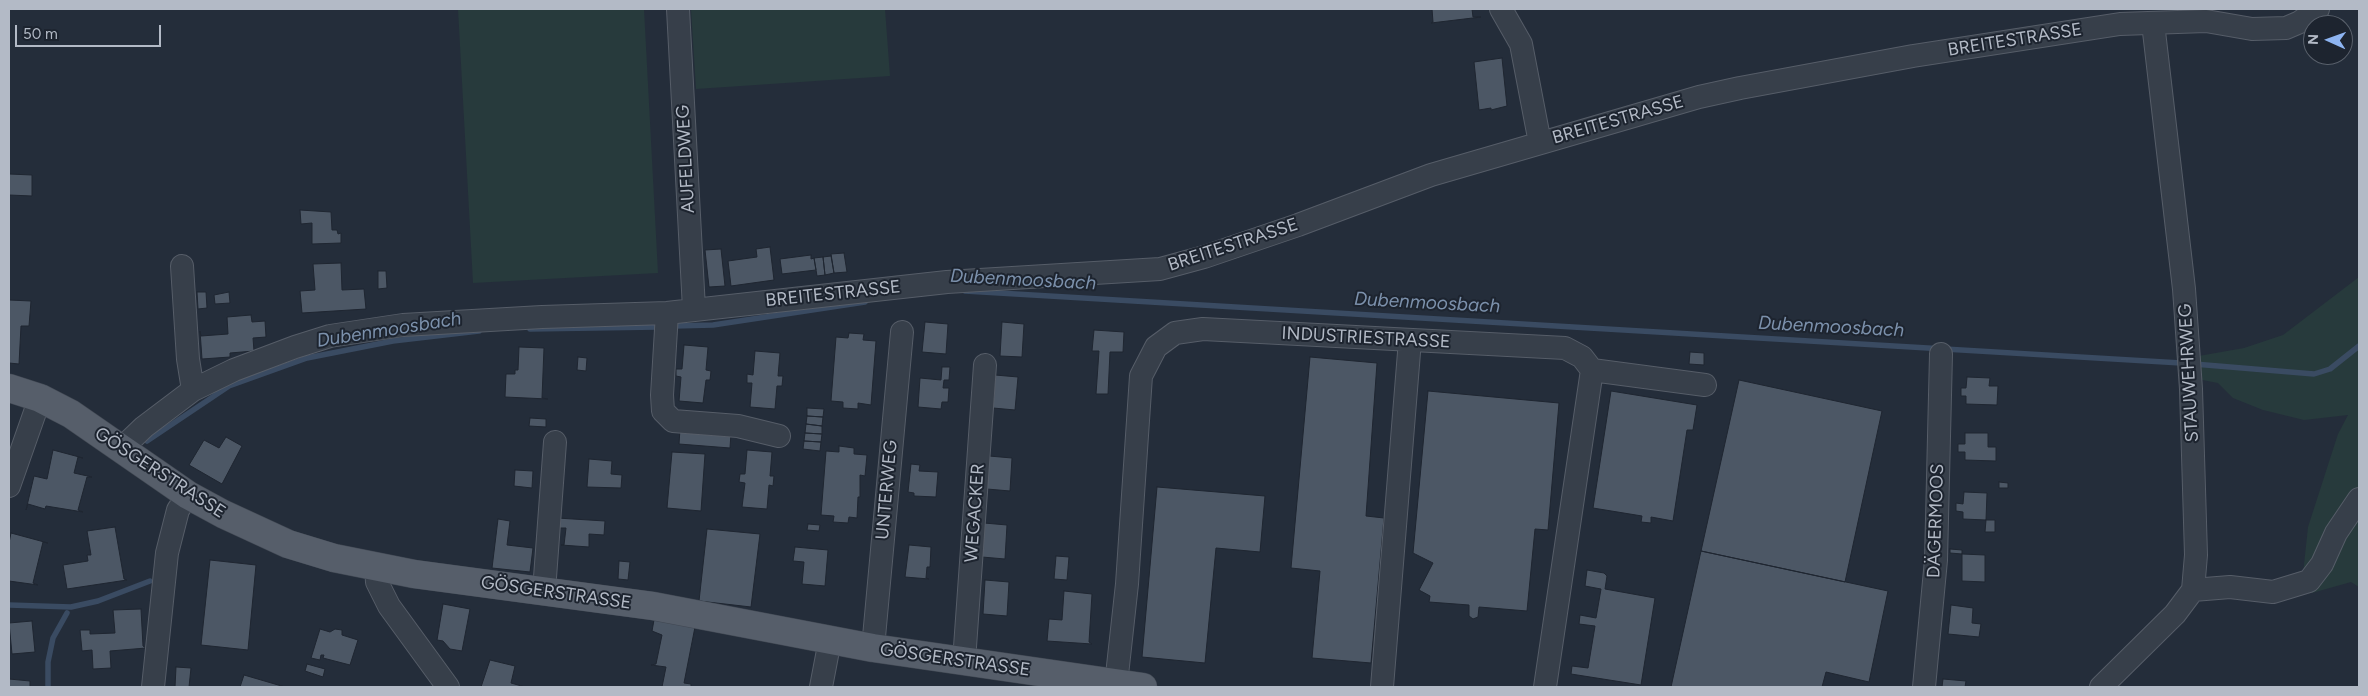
<!DOCTYPE html>
<html>
<head>
<meta charset="utf-8">
<style>
  body { margin:0 }
  #map { position:relative; width:2368px; height:696px; overflow:hidden; background:#242d3a; font-family:Figtree,sans-serif }
  canvas { display:block }
  .frame { position:absolute; inset:0; border:10px solid #b3bac6; pointer-events:none }
  .north { position:absolute; left:2303px; top:15px; width:50px; height:50px; box-sizing:border-box; background:#1d242f; border:1px solid #59606b; border-radius:50%; rotate:272deg; font-size:14px; font-weight:700; line-height:20px; text-align:center; color:#b3bac6 }
  .north::after { content:''; display:block; margin:auto; width:18px; height:22px; background:#8db4f1; clip-path:polygon(50% 0,100% 100%,50% 72%,0 100%) }
  .scale { position:absolute; left:15px; top:25px; width:146px; height:22px; box-sizing:border-box; border:2px solid #b3bac6; border-top:0; padding-left:6px; font-size:15px; line-height:18px; white-space:nowrap; color:#b3bac6; -webkit-text-stroke:4px #1d242f; paint-order:stroke }
</style>
</head>
<body>
<div id="map">
<canvas width="2368" height="696"></canvas>
<div class="frame"></div>
<div class="north">N</div>
<div class="scale">50 m</div>
</div>
<script>
const ctx = document.querySelector('canvas').getContext('2d');
ctx.lineJoin = 'round';
function fillPath(path, color) { ctx.fillStyle = color; ctx.fill(path, 'evenodd'); }
const toPath = rows => new Path2D(rows.map(r => 'M' + r).join(''));
function trace(path, color, width, dash) { ctx.strokeStyle = color; ctx.lineWidth = width; ctx.lineCap = dash ? 'butt' : 'round'; ctx.setLineDash(dash || []); ctx.stroke(path); }
function drawText(font, color, halo, rows, align = 'center') {
  ctx.font = font + ' Figtree,sans-serif'; ctx.lineWidth = 4; ctx.setLineDash([]); ctx.textBaseline = 'middle'; ctx.strokeStyle = halo; ctx.fillStyle = color; for (const [text, x, y, turn = 0] of rows) {
    ctx.save(); ctx.translate(x, y); ctx.rotate((+turn || 0) * Math.PI / 180); ctx.textAlign = isNaN(turn) ? turn : align; if (halo) ctx.strokeText(text, 0, 0); ctx.fillText(text, 0, 0); ctx.restore();
  }
}
const green = toPath([
  [458,9,644,9,658,273,473,283],
  [691,9,885,9,890,76,696,89],
  [2359,277,2359,587,2351,582,2312,593,2303,574,2308,527,2338,434,2348,415,2304,420,2263,410,2233,398,2218,383,2192,378,2193,357,2244,348,2283,335]
]);
const stream = toPath([
  [965,291,2181,363],
  [674,326,713,325,865,302],
  [530,329,657,327],
  [2194,364,2314,374,2330,369,2359,346],
  [147,441,229,386,307,358,393,341,479,331],
  [9,605,71,607,98,601,150,581],
  [48,687,48,662,53,638,67,613]
]);
const building = toPath([
  [1432,9,1472,9,1473,17,1481,17,1431,23,1433,22,1432,9],
  [1502,58,1507,106,1491,110,1491,108,1479,110,1474,62,1502,58],
  [9,174,32,175,32,196,9,195,9,174],
  [300,210,331,212,332,230,337,230,338,234,341,233,341,243,312,244,312,223,301,224,300,210],
  [770,247,774,280,731,286,728,261,757,257,756,249,770,247],
  [721,249,725,286,709,287,705,250,721,249],
  [844,253,847,272,834,273,831,254,844,253],
  [811,255,811,259,814,258,816,270,782,274,780,259,811,255],
  [831,256,834,273,825,275,823,257,831,256],
  [823,257,825,275,817,276,814,258,823,257],
  [341,263,342,290,364,289,366,309,302,313,300,291,315,290,313,264,341,263],
  [378,271,386,271,387,288,378,289,378,271],
  [197,292,206,292,207,308,198,309,197,292],
  [229,292,230,303,215,304,214,295,229,292],
  [9,300,31,301,29,326,21,326,19,364,9,363,9,300],
  [251,315,252,322,265,321,266,337,253,338,254,351,230,353,230,357,202,359,200,331,201,336,228,334,227,317,251,315],
  [925,322,948,324,946,354,922,352,925,322],
  [1002,322,1024,324,1022,357,1000,356,1002,322],
  [1094,330,1124,332,1123,352,1110,352,1108,394,1096,394,1099,351,1092,351,1094,330],
  [849,333,864,334,863,340,876,341,871,405,858,403,858,409,843,408,843,402,831,401,836,337,848,338,849,333],
  [684,345,708,347,706,370,711,371,710,380,706,380,703,403,679,401,681,377,676,376,676,369,682,369,684,345],
  [519,347,544,348,542,398,548,399,505,397,506,374,515,374,515,370,518,370,519,347],
  [755,351,780,353,778,376,783,376,782,386,777,386,775,409,750,407,752,383,747,383,747,374,753,375,755,351],
  [1690,352,1704,353,1704,365,1689,364,1690,352],
  [578,357,587,358,586,371,577,370,578,357],
  [1310,357,1377,363,1366,516,1384,518,1371,663,1312,658,1320,571,1291,568,1310,357],
  [942,367,950,367,949,380,944,380,943,388,949,388,948,402,942,402,941,409,918,407,920,378,941,380,942,367],
  [995,375,1018,377,1015,410,993,408,995,375],
  [1967,377,1990,378,1989,386,1998,386,1997,405,1966,404,1966,396,1961,396,1961,388,1966,388,1967,377],
  [1739,380,1882,411,1845,582,1701,551,1739,380],
  [1428,391,1559,403,1548,530,1535,529,1527,611,1479,607,1478,617,1473,619,1469,616,1469,605,1429,602,1430,596,1419,590,1433,563,1413,553,1428,391],
  [1611,391,1697,405,1693,430,1687,430,1673,521,1651,517,1651,523,1641,522,1642,516,1593,508,1611,391],
  [807,408,824,409,823,417,807,416,807,408],
  [807,416,823,417,822,426,806,424,807,416],
  [530,418,546,419,546,427,529,426,530,418],
  [806,424,822,426,822,434,805,433,806,424],
  [680,429,731,433,730,448,679,444,680,429],
  [805,433,822,434,821,442,804,441,805,433],
  [1965,433,1988,433,1988,447,1996,447,1996,461,1965,460,1965,452,1958,452,1958,444,1965,444,1965,433],
  [226,437,242,446,222,484,189,465,204,440,219,448,226,437],
  [804,441,821,442,820,451,803,449,804,441],
  [839,446,854,448,854,454,867,455,865,476,860,475,860,497,858,497,857,518,849,517,848,523,833,522,834,516,821,515,826,451,839,452,839,446],
  [53,450,83,458,78,457,74,473,92,477,87,477,78,510,83,512,46,506,45,509,28,504,26,510,34,476,47,479,53,450],
  [747,450,772,452,770,476,774,476,773,486,769,485,767,509,742,507,745,483,739,482,740,474,745,474,747,450],
  [672,452,705,454,701,511,667,508,672,452],
  [989,456,1012,458,1010,491,987,489,989,456],
  [589,459,612,461,611,474,622,475,621,488,587,487,589,459],
  [911,464,920,465,919,471,938,472,936,497,914,496,914,493,908,492,911,464],
  [515,470,533,471,532,488,514,486,515,470],
  [1999,482,2008,483,2008,488,1999,488,1999,482],
  [1157,487,1265,496,1260,552,1216,548,1205,663,1142,657,1157,487],
  [1964,492,1987,493,1986,520,1963,519,1963,512,1956,511,1956,503,1963,504,1964,492],
  [557,518,605,521,604,535,589,534,589,547,561,545,564,545,566,528,556,528,557,518],
  [498,519,510,521,507,545,533,548,530,572,492,568,498,519],
  [1986,520,1995,520,1995,532,1985,532,1986,520],
  [984,523,1007,525,1005,559,982,557,984,523],
  [808,524,820,525,819,531,807,530,808,524],
  [115,527,124,579,127,580,67,589,63,565,88,561,87,555,91,555,87,531,115,527],
  [707,529,760,534,751,607,699,601,707,529],
  [11,533,48,543,43,542,33,583,38,585,9,581,9,543,11,533],
  [909,545,931,547,930,567,927,567,926,578,929,579,905,577,909,545],
  [795,547,828,550,825,586,802,584,804,562,793,561,795,547],
  [1950,549,1962,550,1962,554,1950,553,1950,549],
  [1701,551,1888,591,1869,682,1826,672,1822,687,1671,687,1701,551],
  [1962,554,1985,555,1985,582,1962,581,1962,554],
  [1056,556,1069,557,1067,580,1054,579,1056,556],
  [210,560,256,565,248,650,201,645,210,560],
  [619,561,630,562,628,580,618,579,619,561],
  [1587,570,1604,573,1607,576,1605,589,1655,598,1641,685,1571,674,1572,666,1588,668,1595,626,1579,624,1580,615,1596,618,1601,589,1585,586,1587,570],
  [985,580,1009,582,1007,616,983,614,985,580],
  [1064,591,1092,594,1089,642,1092,644,1047,641,1049,619,1062,620,1064,591],
  [443,604,470,609,462,651,450,649,443,641,437,640,443,604],
  [1951,605,1973,608,1972,623,1981,624,1979,637,1948,634,1951,605],
  [141,609,143,646,146,648,110,651,111,668,93,669,92,650,82,651,80,630,90,630,90,634,115,633,113,610,141,609],
  [654,620,695,627,684,683,691,684,691,687,662,687,666,667,651,665,656,664,662,635,652,631,654,620],
  [32,621,35,652,12,654,9,623,32,621],
  [320,629,330,632,335,629,342,630,342,635,358,640,350,665,323,658,324,655,321,655,320,660,311,658,320,629],
  [490,660,515,666,511,683,525,687,481,687,490,660],
  [307,664,325,669,323,677,305,671,307,664],
  [176,667,191,668,189,687,175,687,176,667],
  [244,675,285,687,240,687,244,675],
  [9,679,30,681,30,687,9,687,9,679],
  [1943,679,1966,681,1965,687,1942,687,1943,679]
]);
const minor = toPath([
  [678,9,694,309],
  [1501,9,1521,44,1540,143],
  [182,266,188,359,193,390],
  [667,313,662,395,663,411,673,421,738,426,779,436],
  [1592,370,1705,385],
  [121,449,144,427,193,390,234,370,295,347,330,336,403,325,542,317,667,313,947,282,1160,269,1204,257,1298,225,1431,175,1699,97,1740,88,1913,56,2120,24,2206,21,2252,29,2286,28,2300,22,2318,9],
  [9,486,40,398],
  [376,567,377,582,389,606,448,687],
  [2193,590,2230,587,2273,592,2309,581,2322,564,2336,533,2359,499],
  [544,591,555,442],
  [873,648,902,332],
  [964,661,985,365],
  [1116,684,1127,584,1141,376,1156,347,1175,333,1203,329,1565,348,1582,357,1592,370,1545,687],
  [153,687,167,553,178,510,188,495],
  [821,687,830,640],
  [1382,687,1410,340],
  [1924,687,1936,560,1941,354],
  [2101,687,2175,614,2193,590,2196,555,2191,389,2184,289,2153,23]
]);
const major = toPath([
  [9,388,40,398,71,414,188,495,223,514,288,544,334,558,414,574,653,606,873,648,1143,687]
]);
const streetNames = [
  ["BREITESTRASSE",2015,40,-9],
  ["BREITESTRASSE",1618,120,-16],
  ["AUFELDWEG",686,159,-93],
  ["BREITESTRASSE",1233,245,-18],
  ["BREITESTRASSE",833,294,-6],
  ["INDUSTRIESTRASSE",1366,338,3],
  ["STAUWEHRWEG",2189,373,-93],
  ["GÖSGERSTRASSE",160,473,33],
  ["UNTERWEG",887,490,-85],
  ["WEGACKER",975,513,-86],
  ["DÄGERMOOS",1936,521,-88],
  ["GÖSGERSTRASSE",556,593,8],
  ["GÖSGERSTRASSE",955,660,8]
];
const waterNames = [
  ["Dubenmoosbach",1023,280,3],
  ["Dubenmoosbach",1427,303,3],
  ["Dubenmoosbach",1831,327,3],
  ["Dubenmoosbach",389,330,-9]
];
fillPath(green, '#273a3c');
trace(stream, '#3a4b62', 5.5);
fillPath(building, '#4c5765');
trace(building, '#1f2631', 1);
trace(minor, '#565d68', 24);
trace(major, '#414853', 29);
trace(minor, '#373f4a', 22);
trace(major, '#565e6a', 28);
drawText('18px', '#b3bac6', '#1d242f', streetNames);
drawText('italic 19px', '#7c91ac', '#1d242f', waterNames);
</script>
</body>
</html>
